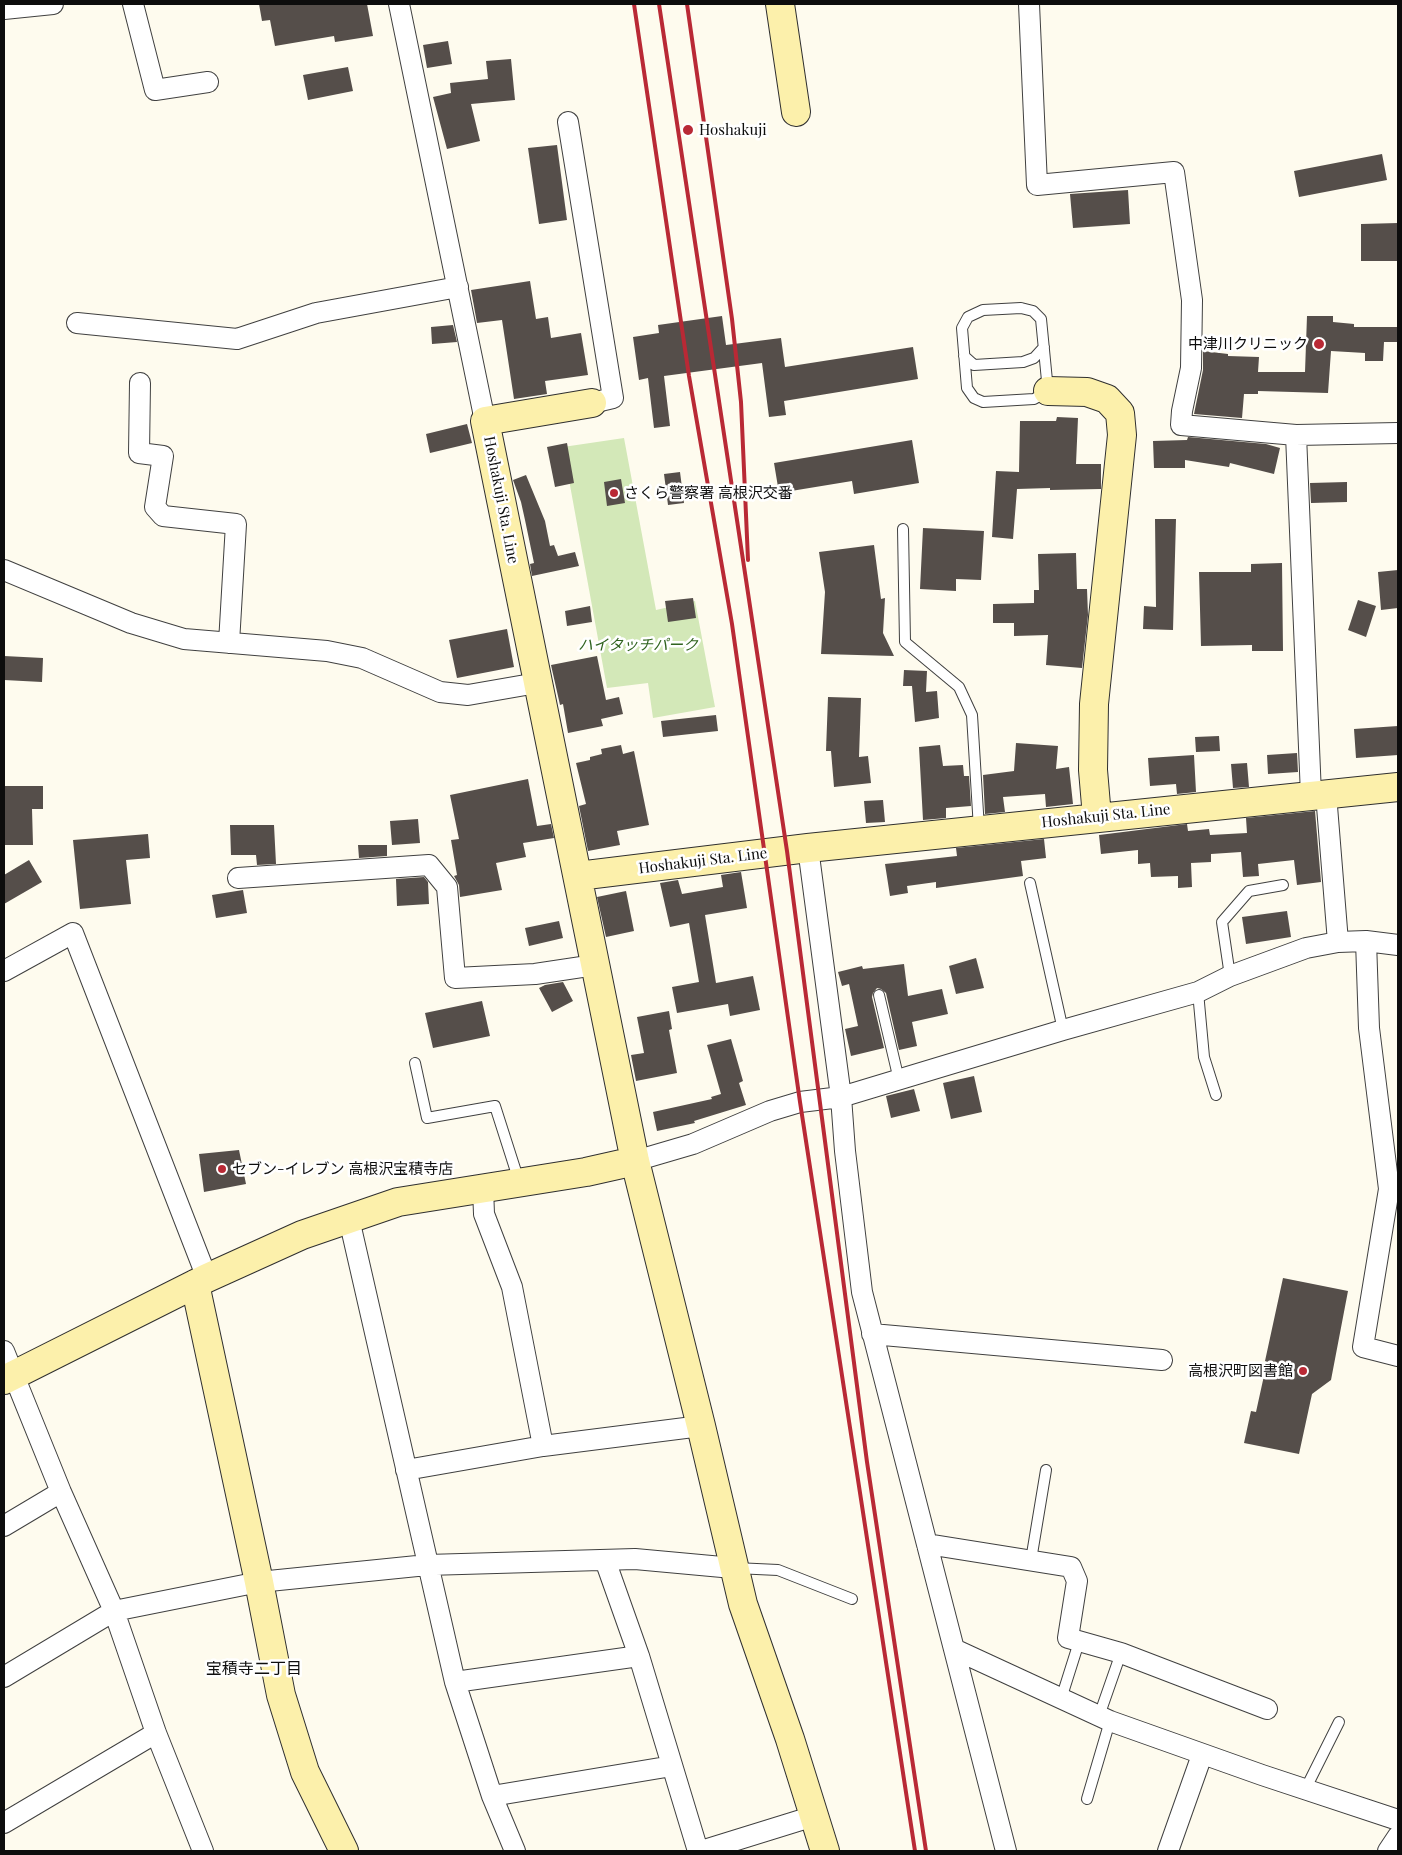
<!DOCTYPE html>
<html>
<head>
<meta charset="utf-8">
<style>
  body { margin:0 }
  #map { position:relative; width:1402px; height:1855px; overflow:hidden; background:#fefbee; font-family:"Playfair Display",serif }
  canvas { display:block }
  .frame { position:absolute; inset:0; border:5px solid #0d0d0d; pointer-events:none }
</style>
</head>
<body>
<div id="map">
<canvas width="1402" height="1855"></canvas>
<div class="frame"></div>
</div>
<script>
const ctx = document.querySelector('canvas').getContext('2d');
ctx.lineJoin = 'round';
function fillPath(path, color) { ctx.fillStyle = color; ctx.fill(path, 'evenodd'); }
const toPath = rows => new Path2D(rows.map(r => 'M' + r).join(''));
function trace(path, color, width, dash) { ctx.strokeStyle = color; ctx.lineWidth = width; ctx.lineCap = dash ? 'butt' : 'round'; ctx.setLineDash(dash || []); ctx.stroke(path); }
function drawText(font, color, halo, rows, align = 'center') {
  ctx.font = font + ' "Playfair Display","Noto Sans JP",serif'; ctx.lineWidth = 5; ctx.setLineDash([]); ctx.textBaseline = 'middle'; ctx.strokeStyle = halo; ctx.fillStyle = color; for (const [text, x, y, turn = 0] of rows) {
    ctx.save(); ctx.translate(x, y); ctx.rotate((+turn || 0) * Math.PI / 180); ctx.textAlign = isNaN(turn) ? turn : align; if (halo) ctx.strokeText(text, 0, 0); ctx.fillText(text, 0, 0); ctx.restore();
  }
}
const green = toPath([
  [624,438,656,610,695,601,715,707,653,718,648,683,607,688,563,447]
]);
const building = toPath([
  [259,4,367,4,373,36,335,42,334,36,275,46,270,20,262,21],
  [448,41,452,64,427,68,423,45],
  [511,59,515,100,471,104,480,141,447,149,433,97,451,93,450,83,488,79,486,61],
  [348,67,353,91,308,100,303,75],
  [557,145,567,220,539,224,528,148],
  [1382,154,1387,180,1299,197,1294,171],
  [1128,190,1130,224,1073,228,1070,194],
  [1398,223,1398,261,1361,261,1361,224],
  [530,281,536,319,548,317,551,338,581,333,588,375,545,381,547,394,514,399,502,320,477,323,471,290],
  [722,316,726,345,781,338,785,367,913,347,918,379,784,401,786,415,769,417,762,363,664,376,670,426,654,428,648,378,639,380,633,337,659,333,658,325],
  [1307,316,1333,316,1333,322,1354,324,1354,327,1398,327,1398,342,1384,342,1383,361,1365,361,1365,353,1331,351,1328,393,1258,391,1258,394,1244,394,1242,418,1194,414,1203,370,1203,351,1228,354,1228,356,1259,357,1258,372,1305,372],
  [453,325,457,342,432,344,431,327],
  [1057,417,1078,418,1076,464,1101,464,1101,489,1050,490,1050,488,1017,489,1013,539,992,537,996,471,1019,472,1020,421,1056,421],
  [467,424,472,443,430,453,426,434],
  [1188,437,1266,444,1280,448,1274,474,1230,463,1229,467,1185,460,1185,468,1154,468,1153,441,1187,440],
  [912,440,919,483,854,494,852,481,779,493,774,463],
  [567,443,574,483,555,487,547,447],
  [680,472,684,503,668,505,664,474],
  [526,475,545,521,550,546,554,545,558,556,575,552,579,566,532,576,530,564,534,563,525,520,521,502,513,480],
  [621,479,625,503,607,506,604,482],
  [1347,482,1347,502,1311,503,1310,483],
  [1155,519,1176,519,1173,630,1143,629,1144,606,1156,607],
  [923,528,984,531,981,580,956,579,956,591,920,589],
  [874,545,881,599,885,598,883,633,894,656,821,654,825,592,819,552],
  [1076,553,1077,589,1087,589,1088,615,1082,668,1046,665,1048,635,1014,636,1014,623,993,623,993,604,1034,603,1034,590,1039,590,1038,554],
  [1282,563,1283,651,1252,651,1252,645,1201,646,1199,572,1251,572,1251,564],
  [1398,570,1398,608,1381,610,1378,572],
  [693,598,696,618,668,622,665,601],
  [1358,600,1376,606,1366,637,1348,630],
  [590,606,592,622,567,626,565,611],
  [507,629,514,667,457,678,449,640],
  [4,656,43,658,42,682,4,680],
  [597,656,606,700,619,697,623,714,601,719,603,726,568,733,563,704,560,705,551,665],
  [904,670,927,671,926,692,937,691,939,718,915,722,912,686,903,686],
  [828,697,861,698,859,757,868,756,871,783,834,787,831,751,826,751],
  [716,715,718,731,663,737,661,721],
  [1398,726,1398,755,1356,758,1354,729],
  [1219,736,1220,751,1196,752,1195,737],
  [1016,743,1058,746,1056,769,1069,767,1073,804,1046,807,1045,794,1003,797,1005,812,985,814,983,775,1014,771],
  [621,745,623,754,634,751,649,825,617,831,620,845,588,851,579,806,586,804,576,763,590,760,590,757,602,754,601,749],
  [940,745,943,766,963,765,964,776,969,776,971,806,946,808,946,818,923,820,919,747],
  [1297,753,1298,772,1268,774,1267,755],
  [1194,755,1196,792,1177,794,1176,784,1150,786,1148,758],
  [1247,763,1249,787,1233,788,1231,764],
  [528,779,537,826,551,824,554,838,523,843,526,857,496,863,502,890,460,897,459,885,454,876,457,875,451,840,459,839,450,795],
  [4,786,43,786,43,809,32,809,33,845,4,845],
  [883,800,885,822,866,823,864,801],
  [1315,811,1321,882,1297,885,1294,860,1258,864,1259,876,1243,877,1241,852,1211,854,1211,862,1191,863,1192,887,1178,888,1178,876,1151,877,1150,863,1138,864,1138,850,1101,854,1099,835,1187,824,1188,831,1209,829,1210,835,1247,833,1246,818],
  [418,819,420,843,392,845,390,821],
  [230,825,274,825,276,864,257,865,256,855,231,855],
  [148,834,150,858,126,860,131,904,80,909,73,840],
  [1044,839,1046,858,1021,861,1023,876,936,888,936,882,907,886,908,893,890,896,885,864,957,856,956,848],
  [358,845,387,845,387,856,359,858],
  [29,860,42,882,4,904,4,875],
  [741,872,747,908,705,915,716,983,753,976,760,1010,730,1016,728,1004,677,1013,672,987,699,982,689,923,670,927,660,883,678,880,682,894,723,887,721,875],
  [424,877,428,882,429,904,397,906,396,879],
  [243,890,247,913,216,918,212,895],
  [626,891,634,931,606,937,597,897],
  [1287,911,1291,937,1246,944,1242,917],
  [559,921,563,938,529,946,525,928],
  [976,958,984,988,956,994,949,966],
  [904,964,908,996,942,989,948,1014,912,1022,917,1046,899,1050,886,993,881,989,877,988,873,993,872,997,884,1048,851,1056,845,1029,858,1026,849,984,842,986,838,972,862,966,863,969],
  [563,982,573,1001,552,1012,539,988,545,985],
  [482,1001,490,1036,433,1048,425,1013],
  [669,1011,672,1029,669,1030,677,1073,636,1081,631,1055,644,1053,637,1017],
  [731,1039,743,1081,739,1083,746,1105,694,1121,695,1123,657,1131,653,1112,712,1099,711,1097,721,1094,707,1045],
  [974,1076,982,1112,951,1119,943,1083],
  [914,1089,920,1111,891,1118,886,1096],
  [239,1150,246,1184,204,1192,199,1154],
  [1283,1278,1348,1291,1331,1380,1312,1394,1299,1454,1244,1443,1251,1411,1256,1412,1267,1362,1265,1361]
]);
const lane = toPath([
  [1021,308,1033,311,1041,319,1048,391,1034,399,983,402,974,398,967,388,962,328,968,317,983,310,1021,308],
  [964,356,974,365,1023,362,1034,358,1044,347],
  [903,529,905,642,959,687,972,715,979,829],
  [1030,883,1063,1030],
  [1230,976,1222,922,1249,891,1283,885],
  [1198,992,1204,1057,1216,1095],
  [879,995,899,1080],
  [415,1063,427,1118,495,1106,519,1181],
  [1031,1560,1046,1470],
  [735,1568,778,1570,852,1599],
  [1061,1699,1079,1642],
  [1099,1716,1121,1653],
  [1305,1790,1339,1722],
  [1087,1799,1110,1721]
]);
const street = toPath([
  [133,4,155,90,208,82],
  [399,4,485,421],
  [1029,4,1037,185,1174,172,1192,300,1191,368,1182,411,1181,425,1296,435,1398,433],
  [4,9,53,4],
  [568,122,613,398,592,403],
  [77,323,237,339,316,313,458,287],
  [140,383,139,453,163,456,155,507,163,516,236,524,229,643],
  [1296,435,1311,795],
  [4,570,131,623,184,639,327,651,362,658,440,692,468,695,537,683],
  [1326,794,1338,942],
  [808,848,841,1097,845,1151,862,1292,1006,1851],
  [238,878,429,865,447,887,455,978,535,974,595,965],
  [1366,941,1369,1028,1389,1189,1363,1347,1398,1356],
  [4,971,73,933,207,1278],
  [635,1161,693,1144,770,1111,800,1102,841,1097,1063,1030,1198,992,1230,976,1306,948,1338,942,1366,941,1398,945],
  [349,1219,455,1682,492,1796,515,1851],
  [872,1334,1162,1360],
  [4,1351,61,1492,114,1611,156,1733,203,1851],
  [543,1446,701,1426],
  [406,1470,543,1446,512,1287,484,1214,483,1188],
  [4,1526,61,1492],
  [927,1544,1071,1567,1077,1581,1068,1638,1121,1653,1267,1709],
  [605,1560,639,1656,698,1851],
  [954,1649,1110,1721,1262,1775,1398,1820],
  [4,1677,114,1611,259,1582,427,1565,635,1559,733,1568],
  [455,1682,639,1656],
  [492,1796,672,1766],
  [4,1823,156,1733],
  [701,1851,814,1816],
  [1168,1851,1202,1755],
  [1388,1851,1398,1836]
]);
const secondary = toPath([
  [780,4,796,112],
  [1048,391,1087,392,1107,399,1120,413,1122,435,1094,704,1093,770,1097,817],
  [592,403,485,421,635,1161,701,1426,743,1604,790,1739,825,1851],
  [578,876,808,848,1398,787],
  [195,1284,259,1582,281,1695,305,1772,344,1851],
  [4,1380,207,1278,302,1235,398,1202,586,1172,635,1161]
]);
const rail = toPath([
  [634,4,689,376,732,624,800,1102,915,1851],
  [659,4,787,851,867,1462,926,1851],
  [687,4,732,319,741,402,748,560]
]);
const markers = [
  [688,130,6,"#b92935"],
  [1319,344,6,"#b92935"],
  [614,493,5,"#b92935"],
  [222,1169,5,"#b92935"],
  [1303,1371,5,"#b92935"]
];
const poiNames = [
  ["Hoshakuji",699,130],
  ["中津川クリニック",1308,344,"right"],
  ["さくら警察署 高根沢交番",624,493],
  ["セブン-イレブン 高根沢宝積寺店",232,1169],
  ["高根沢町図書館",1293,1371,"right"]
];
const streetNames = [
  ["Hoshakuji Sta. Line",501,500,79],
  ["Hoshakuji Sta. Line",1106,816,-6],
  ["Hoshakuji Sta. Line",703,861,-7]
];
const parkNames = [
  ["ハイタッチパーク",638,645]
];
const neighbourhoodNames = [
  ["宝積寺二丁目",254,1669]
];
fillPath(green, '#d3e8b8');
fillPath(building, '#554e4a');
trace(lane, '#404040', 12);
trace(street, '#404040', 22);
trace(secondary, '#2f2f2f', 30);
trace(lane, '#fff', 10);
trace(street, '#fff', 20);
trace(secondary, '#fcf0ab', 28);
trace(rail, '#b92935', 4);
for (const [x, y, r, color] of markers) { const dot = new Path2D(); dot.arc(x, y, r, 0, 2 * Math.PI); ctx.fillStyle = color; ctx.fill(dot); trace(dot, '#fff', 2); }
drawText('15px', '#0d0d0d', '#fff', poiNames, 'left');
drawText('15px', '#0d0d0d', '#fff', streetNames);
drawText('italic 15px', '#30631f', '#fff', parkNames);
drawText('16px', '#0d0d0d', '#fff', neighbourhoodNames);
</script>
</body>
</html>
